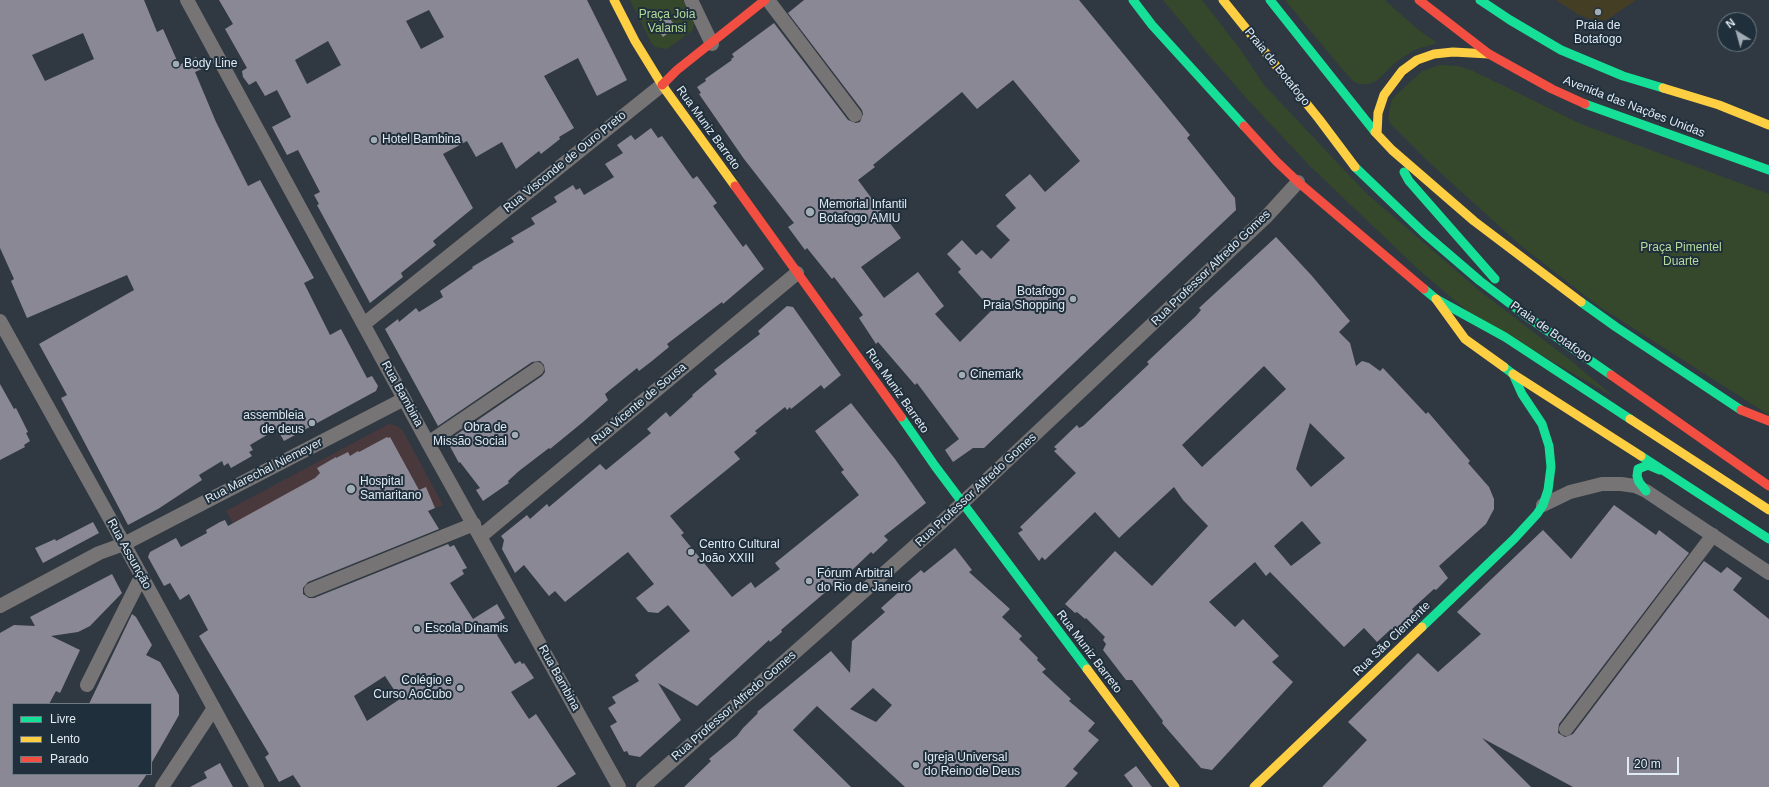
<!DOCTYPE html>
<html>
<head>
<meta charset="utf-8">
<style>
  body { margin:0 }
  #map { position:relative; width:1769px; height:787px; overflow:hidden; background:#303941; font-family:Arial,sans-serif }
  canvas { display:block }
  .legend { position:absolute; left:12px; top:703px; width:140px; height:72px; box-sizing:border-box; background:#202f3c; border:1px solid #6d7a85; margin:0; padding:5px 7px; list-style:none; font-size:12px; color:#e0eaf2 }
  .legend li { display:flex; align-items:center; gap:8px; height:20px }
  .legend b { width:20px; border:1px solid #6d7a85 }
  .north { position:absolute; left:1717px; top:12px; width:40px; height:40px; box-sizing:border-box; background:#202f3c; border:1px solid #6d7a85; border-radius:50%; rotate:323deg; font-size:11px; font-weight:700; line-height:16px; text-align:center; color:#e0eaf2 }
  .north::after { content:''; display:block; margin:auto; width:14px; height:18px; background:#a2acb4; clip-path:polygon(50% 0,100% 100%,50% 72%,0 100%) }
  .scale { position:absolute; left:1627px; top:757px; width:52px; height:18px; box-sizing:border-box; border:2px solid #e0eaf2; border-top:0; padding-left:5px; font-size:12px; line-height:14px; white-space:nowrap; color:#e0eaf2; -webkit-text-stroke:3px #202f3c; paint-order:stroke }
</style>
</head>
<body>
<div id="map">
<canvas width="1769" height="787"></canvas>
<ul class="legend">
<li><b style="height:5px;background:#16e098"></b>Livre</li>
<li><b style="height:5px;background:#ffcf43"></b>Lento</li>
<li><b style="height:5px;background:#f24e42"></b>Parado</li>
</ul>
<div class="north">N</div>
<div class="scale">20 m</div>
</div>
<script>
const ctx = document.querySelector('canvas').getContext('2d');
ctx.lineJoin = 'round';
function fillPath(path, color) { ctx.fillStyle = color; ctx.fill(path, 'evenodd'); }
const toPath = rows => new Path2D(rows.map(r => 'M' + r).join(''));
function trace(path, color, width, dash) { ctx.strokeStyle = color; ctx.lineWidth = width; ctx.lineCap = dash ? 'butt' : 'round'; ctx.setLineDash(dash || []); ctx.stroke(path); }
function drawText(font, color, halo, rows, align = 'center') {
  ctx.font = font + ' Arial,sans-serif'; ctx.lineWidth = 4; ctx.setLineDash([]); ctx.textBaseline = 'middle'; ctx.strokeStyle = halo; ctx.fillStyle = color; for (const [text, x, y, turn = 0] of rows) {
    ctx.save(); ctx.translate(x, y); ctx.rotate((+turn || 0) * Math.PI / 180); ctx.textAlign = isNaN(turn) ? turn : align; if (halo) ctx.strokeText(text, 0, 0); ctx.fillText(text, 0, 0); ctx.restore();
  }
}
const medical = toPath([
  [389,424,397,426,403,431,443,505,386,527,253,558,226,511]
]);
const green = toPath([
  [630,0,683,0,694,21,693,30,667,49,655,47,652,44],
  [1163,0,1202,0,1240,49,1264,85,1366,193,1481,292,1570,360,1614,397,1472,315,1420,271,1311,167,1249,101,1205,51],
  [1285,0,1385,0,1416,28,1437,43,1414,50,1396,62,1376,81,1369,84,1359,84,1353,81,1338,64],
  [1440,65,1458,66,1471,70,1581,124,1769,194,1769,415,1600,307,1520,245,1433,166,1390,123,1388,118,1392,99,1422,71]
]);
const sand = toPath([
  [1556,0,1636,0,1608,19,1599,22,1579,15]
]);
const building = toPath([
  [0,0,144,0,157,32,163,29,179,65,196,57,202,69,195,72,216,122,248,186,260,180,314,278,304,283,330,335,341,329,367,378,372,376,378,386,376,391,284,441,277,429,250,445,253,450,249,452,252,456,231,468,228,463,224,466,222,461,199,475,202,480,158,509,128,525,61,398,67,395,39,344,134,290,127,275,27,318,11,281,14,279,0,248],
  [83,33,94,59,45,81,32,55],
  [219,0,587,0,627,80,597,96,578,58,544,76,574,128,559,137,560,139,541,154,539,151,516,169,502,142,476,157,467,141,443,154,473,208,433,241,436,245,401,273,403,277,370,303,317,205,319,204,314,195,320,192,298,150,287,155,272,127,291,117,277,90,265,96,256,81,249,85,243,77,242,71,247,68,225,29,233,24],
  [429,10,444,37,421,49,406,21],
  [328,41,341,65,307,84,295,60],
  [804,0,1079,0,1190,135,1187,138,1235,198,1236,210,984,448,973,448,953,462,945,450,959,439,917,383,915,385,878,342,876,344,859,318,863,315,834,277,832,279,807,248,805,250,788,227,794,223,744,159,699,94,701,93,697,87,706,81,705,79,732,60,731,59,734,57,732,54,774,23,848,120,856,123,860,122,863,114,862,110,788,13],
  [1013,80,1080,161,1045,192,1030,174,1005,195,1016,208,996,226,1010,240,991,259,982,250,976,255,962,240,947,254,961,269,958,272,992,310,960,342,935,314,944,306,918,272,884,298,861,267,901,238,858,180,875,167,873,165,962,92,977,109],
  [668,16,676,27,663,37,655,25],
  [651,128,658,138,662,136,693,179,697,176,717,203,713,206,743,247,746,244,764,269,723,304,722,302,667,344,669,347,652,361,639,371,637,368,605,394,608,400,583,422,550,449,549,448,519,471,508,481,509,483,483,501,476,490,480,488,460,462,459,463,447,441,542,376,545,372,544,365,540,361,532,362,438,426,385,329,398,319,399,322,416,308,419,312,443,297,440,291,473,268,472,267,514,242,511,238,535,224,531,218,557,202,554,197,573,185,576,190,580,188,584,195,614,177,605,164,623,153,617,145,631,135,635,140],
  [1276,237,1312,276,1350,321,1339,332,1350,343,1356,366,1362,361,1369,363,1380,371,1383,368,1426,414,1428,412,1470,461,1468,463,1489,487,1494,499,1494,509,1486,524,1439,566,1448,578,1436,590,1434,589,1412,609,1416,614,1398,632,1391,629,1377,642,1364,628,1344,647,1270,572,1266,576,1255,562,1209,602,1235,627,1243,619,1279,656,1272,662,1293,682,1212,770,1201,768,1162,723,1163,721,1132,680,1126,680,1103,650,1106,644,1103,640,1105,637,1086,618,1085,619,1077,612,1075,613,1065,604,1115,551,1152,586,1208,526,1183,500,1174,487,1119,538,1095,512,1045,560,1042,557,1039,561,1018,533,1023,530,1020,527,1076,473,1054,451,1057,449,1054,447,1077,425,1079,428,1083,426,1149,364,1147,362,1196,316,1201,310,1199,308],
  [1264,366,1286,389,1202,467,1182,445],
  [1310,423,1345,458,1311,487,1296,469],
  [1302,521,1321,543,1291,566,1274,546],
  [787,306,793,307,841,375,824,389,821,385,791,409,790,407,787,410,785,407,755,431,757,433,734,452,740,459,670,516,684,533,681,535,732,597,751,582,755,588,780,569,775,563,859,495,841,472,844,470,815,431,851,403,895,459,926,503,884,536,888,540,873,554,871,552,847,575,848,576,837,586,835,584,781,630,782,632,770,642,769,640,697,706,658,683,681,720,640,757,629,755,627,751,624,752,610,726,617,722,608,708,616,703,612,697,639,681,635,675,690,631,668,605,658,613,648,612,636,598,654,584,628,552,565,602,555,591,549,596,524,565,515,573,502,549,504,540,501,536,527,515,530,519,547,504,549,507,600,464,606,470,651,433,647,429,666,412,670,417,693,396,692,395,717,374,714,370,760,334,758,331],
  [0,384,14,409,16,408,28,432,26,433,30,441,24,445,25,447,0,460],
  [387,437,388,438,390,437,419,490,426,487,435,508,428,511,439,529,308,582,303,588,303,594,309,598,314,598,448,544,450,547,454,545,467,568,462,570,464,574,450,583,473,619,497,604,505,618,494,625,499,633,497,635,515,664,520,661,522,664,524,663,534,678,511,692,529,719,536,714,576,774,556,787,301,787,293,775,279,782,265,757,269,754,199,636,208,630,189,594,180,600,170,583,164,586,148,557,150,552,176,538,181,547,207,533,206,530,220,522,225,520,228,526,315,478,320,473,317,468,336,457,336,458,348,452,350,456,358,451,359,452],
  [385,676,400,699,367,721,354,696],
  [1614,505,1656,535,1659,530,1689,553,1559,724,1558,733,1565,737,1573,734,1704,561,1721,573,1727,567,1742,578,1733,590,1769,619,1769,787,1573,787,1482,738,1531,787,1322,787,1367,740,1348,722,1418,653,1438,672,1481,634,1457,612,1543,530,1571,559],
  [93,522,99,533,43,563,35,548,55,539,56,541],
  [955,548,972,570,969,572,1010,609,1002,617,1022,636,1019,639,1038,658,1037,660,1046,669,1042,672,1071,699,1069,701,1095,723,1088,731,1099,740,1073,769,1078,773,1065,787,905,787,817,706,793,730,851,787,684,787,711,761,709,759,737,736,743,728,758,713,757,712,831,651,850,673,852,641,885,612,881,608,901,590,900,588,921,570,924,573],
  [873,688,892,705,876,722,850,709],
  [112,574,122,593,90,626,78,632,51,636,80,650,60,693,56,691,49,704,13,704,13,774,147,774,138,787,0,787,0,633,14,625,35,626,30,617],
  [132,614,136,617,152,645,146,655,160,662,179,695,179,715,151,764,151,704,89,704],
  [220,763,233,787,190,787,207,778,204,772],
  [1136,766,1152,787,1133,787,1124,775]
]);
const street = toPath([
  [187,0,428,443,619,787],
  [691,0,712,44],
  [768,0,855,115],
  [0,321,124,544,257,787],
  [364,324,662,85],
  [428,443,537,369],
  [1543,505,1570,492,1602,484,1621,484,1635,486,1646,491,1769,573],
  [481,536,797,273],
  [311,590,474,524],
  [0,606,99,553,124,544,404,399],
  [87,685,141,577],
  [1566,729,1713,535],
  [162,787,214,708],
  [643,787,942,522,1266,217,1298,182]
]);
const fast = toPath([
  [1133,0,1152,25,1244,126],
  [1270,0,1375,132],
  [1480,0,1510,20,1561,50,1623,76,1663,88],
  [1585,104,1769,170],
  [1355,167,1424,233,1480,281,1525,315,1611,375],
  [1404,172,1409,181,1495,279],
  [1424,289,1436,299,1505,337,1630,419],
  [1581,302,1616,327,1741,410],
  [901,417,935,466,1087,669],
  [1641,456,1769,539],
  [1646,491,1639,482,1637,476,1638,469,1648,465,1660,470],
  [1422,627,1514,539,1537,514,1543,505,1548,490,1551,467,1549,446,1542,424,1522,394,1513,374,1504,367]
]);
const slow = toPath([
  [614,0,635,41,662,85,735,186],
  [1223,0,1319,119,1355,167],
  [1663,88,1719,105,1769,125],
  [1375,132,1392,150,1474,221,1581,302],
  [1377,134,1378,113,1384,95,1402,71,1417,60,1434,54,1453,52,1489,54],
  [1436,299,1465,339,1504,367],
  [1513,374,1641,456],
  [1630,419,1769,510],
  [1087,669,1175,787],
  [1254,787,1422,627]
]);
const jam = toPath([
  [1419,0,1489,54,1552,89,1585,104],
  [662,85,677,70,765,0],
  [1244,126,1276,161,1298,182,1424,289],
  [735,186,901,417],
  [1611,375,1769,486],
  [1741,410,1769,421]
]);
const markers = [
  [1598,12,4,"#a2acb4"],
  [176,64,4,"#a2acb4"],
  [374,140,4,"#a2acb4"],
  [810,212,5,"#a2acb4"],
  [1073,299,4,"#a2acb4"],
  [962,375,4,"#a2acb4"],
  [312,423,4,"#a2acb4"],
  [515,435,4,"#a2acb4"],
  [351,489,5,"#a2acb4"],
  [691,552,4,"#a2acb4"],
  [809,581,4,"#a2acb4"],
  [417,629,4,"#a2acb4"],
  [460,688,4,"#a2acb4"],
  [916,765,4,"#a2acb4"]
];
const parkNames = [
  ["Praça Joia",667,15],
  ["Valansi",667,29],
  ["Praça Pimentel",1681,248],
  ["Duarte",1681,262]
];
const poiNames = [
  ["Praia de",1598,26,"center"],
  ["Botafogo",1598,40,"center"],
  ["Body Line",184,64],
  ["Hotel Bambina",382,140],
  ["Memorial Infantil",819,205],
  ["Botafogo AMIU",819,219],
  ["Botafogo",1065,292,"right"],
  ["Praia Shopping",1065,306,"right"],
  ["Cinemark",970,375],
  ["assembleia",304,416,"right"],
  ["de deus",304,430,"right"],
  ["Obra de",507,428,"right"],
  ["Missão Social",507,442,"right"],
  ["Hospital",360,482],
  ["Samaritano",360,496],
  ["Centro Cultural",699,545],
  ["João XXIII",699,559],
  ["Fórum Arbitral",817,574],
  ["do Rio de Janeiro",817,588],
  ["Escola Dínamis",425,629],
  ["Colégio e",452,681,"right"],
  ["Curso AoCubo",452,695,"right"],
  ["Igreja Universal",924,758],
  ["do Reino de Deus",924,772]
];
const streetNames = [
  ["Praia de Botafogo",1277,67,51],
  ["Avenida das Nações Unidas",1634,107,21],
  ["Rua Muniz Barreto",708,128,54],
  ["Rua Visconde de Ouro Preto",565,162,-39],
  ["Rua Professor Alfredo Gomes",1211,268,-44],
  ["Praia de Botafogo",1551,332,35],
  ["Rua Muniz Barreto",897,391,55],
  ["Rua Bambina",402,394,61],
  ["Rua Vicente de Sousa",639,404,-40],
  ["Rua Marechal Niemeyer",264,471,-27],
  ["Rua Professor Alfredo Gomes",976,490,-43],
  ["Rua Assunção",129,554,61],
  ["Rua São Clemente",1392,639,-44],
  ["Rua Muniz Barreto",1089,652,53],
  ["Rua Bambina",559,678,61],
  ["Rua Professor Alfredo Gomes",734,706,-41]
];
fillPath(medical, '#4a393c');
fillPath(green, '#35482b');
fillPath(sand, '#443e24');
fillPath(building, '#8a8894');
trace(street, '#777475', 14);
trace(fast, '#16e098', 9);
trace(slow, '#ffcf43', 9);
trace(jam, '#f24e42', 9);
for (const [x, y, r, color] of markers) { const dot = new Path2D(); dot.arc(x, y, r, 0, 2 * Math.PI); ctx.fillStyle = color; ctx.fill(dot); trace(dot, '#202f3c', 1.5); }
drawText('12px', '#b4db98', '#202f3c', parkNames);
drawText('12px', '#e0eaf2', '#202f3c', poiNames, 'left');
drawText('12px', '#e0eaf2', '#202f3c', streetNames);
</script>
</body>
</html>
